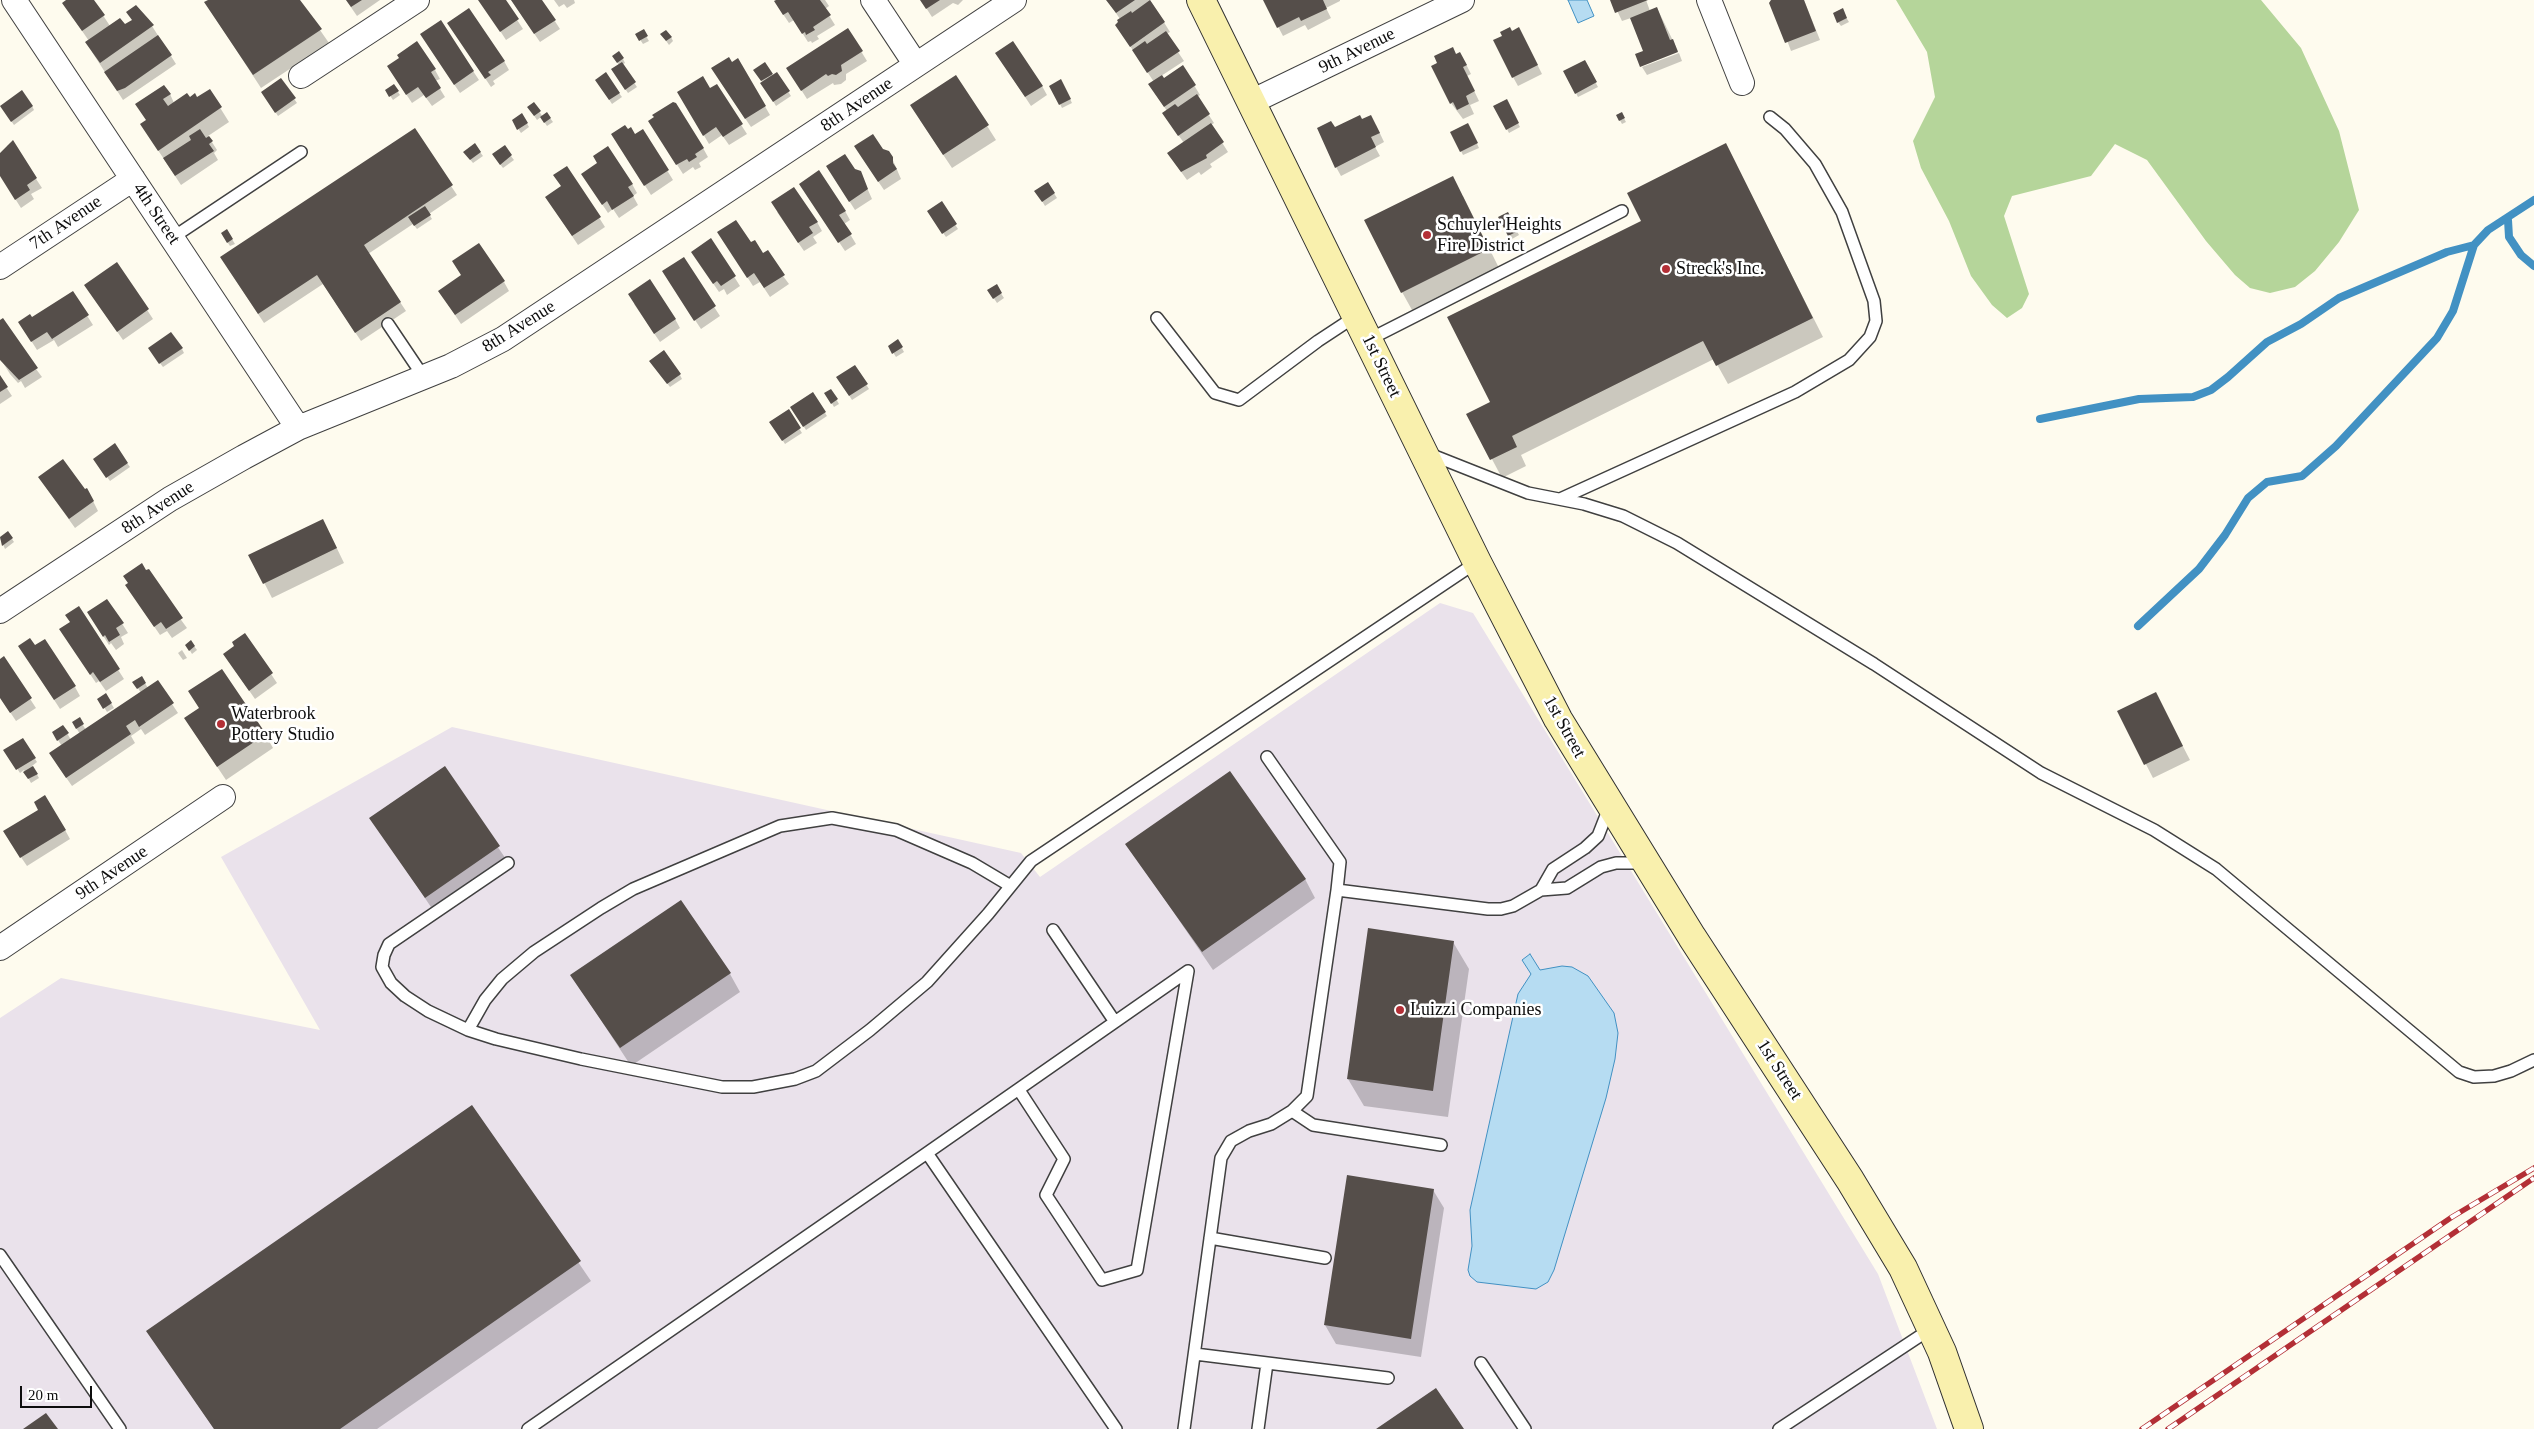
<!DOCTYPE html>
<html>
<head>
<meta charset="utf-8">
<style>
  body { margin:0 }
  #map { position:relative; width:2534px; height:1429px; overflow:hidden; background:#fefbee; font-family:Georgia,serif }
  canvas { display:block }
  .scale { position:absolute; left:20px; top:1386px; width:72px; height:22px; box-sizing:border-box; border:2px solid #0d0d0d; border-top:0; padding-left:6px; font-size:15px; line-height:18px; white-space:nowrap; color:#0d0d0d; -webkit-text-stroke:4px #fff; paint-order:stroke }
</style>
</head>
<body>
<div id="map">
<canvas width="2534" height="1429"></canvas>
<div class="scale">20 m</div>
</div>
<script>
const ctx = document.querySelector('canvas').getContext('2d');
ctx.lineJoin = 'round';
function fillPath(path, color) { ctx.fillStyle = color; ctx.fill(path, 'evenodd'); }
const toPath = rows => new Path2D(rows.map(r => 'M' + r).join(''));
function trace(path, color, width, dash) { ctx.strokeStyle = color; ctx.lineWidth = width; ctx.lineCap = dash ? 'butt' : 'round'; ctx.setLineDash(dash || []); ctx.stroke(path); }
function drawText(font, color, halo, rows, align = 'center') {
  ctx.font = font + ' Georgia,serif'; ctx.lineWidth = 5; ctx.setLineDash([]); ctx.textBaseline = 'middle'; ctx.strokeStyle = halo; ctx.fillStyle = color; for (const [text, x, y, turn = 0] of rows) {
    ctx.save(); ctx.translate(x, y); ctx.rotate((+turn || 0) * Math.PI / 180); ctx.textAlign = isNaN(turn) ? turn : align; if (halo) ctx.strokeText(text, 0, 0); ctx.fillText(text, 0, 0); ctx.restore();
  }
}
const industrial = toPath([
  [1440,603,1473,613,1878,1274,1937,1429,0,1429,0,1018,61,978,320,1030,221,857,452,727,1021,853,1040,877]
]);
const forest = toPath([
  [1896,0,2261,0,2301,48,2339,131,2359,210,2339,242,2315,271,2295,287,2270,293,2250,288,2235,275,2206,241,2147,160,2115,144,2091,176,2012,196,2004,216,2029,294,2022,308,2007,318,1992,305,1971,276,1949,221,1921,168,1913,141,1935,97,1927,52]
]);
const water = toPath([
  [1568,0,1587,0,1594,16,1578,23,1568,0],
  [1530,954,1540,970,1562,966,1572,967,1588,976,1614,1013,1618,1033,1615,1059,1606,1098,1554,1270,1548,1282,1536,1289,1477,1282,1470,1276,1468,1270,1472,1246,1470,1210,1518,994,1531,974,1522,960,1530,954]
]);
const shadow = toPath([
  [68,0,93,0,110,26,152,26,176,64,123,100,92,52,89,41,69,12],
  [210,0,299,0,329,43,261,88,214,16],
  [346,0,380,0,357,16],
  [480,0,504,0,523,29,506,40],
  [511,0,541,0,560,29,540,42],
  [554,0,574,0,575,3,567,8,564,4,559,7],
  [778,0,825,0,829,6,825,9,835,25,817,36,819,39,812,43,811,41,808,42,794,20,789,23,781,11],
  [921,0,963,0,958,5,953,3,932,17],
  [1107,0,1150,0,1170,32,1166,34,1184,61,1161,76,1164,80,1183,67,1200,95,1197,97,1214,123,1211,125,1228,152,1210,164,1212,167,1201,175,1199,172,1187,180,1174,162,1184,143,1169,122,1167,111,1155,93,1154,82,1116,25,1120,19],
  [1264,0,1340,0,1340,1,1326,8,1331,18,1308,30,1305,25,1283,36],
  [1612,0,1646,0,1650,11,1657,8,1678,51,1641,65,1644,52,1631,18,1622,21],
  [1772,0,1804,0,1820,40,1791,51],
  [1844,14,1849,22,1841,26,1838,22],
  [848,30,867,61,846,74,846,80,841,84,834,85,833,83,807,99,793,77],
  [643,31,649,41,643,44,637,35],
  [454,32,504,61,509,70,493,81,495,84,491,87],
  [1512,32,1524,38,1542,74,1518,86,1513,77,1504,36],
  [662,35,671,37,673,41,669,45],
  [427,44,473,71,479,80,460,93],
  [1679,53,1682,61,1647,75,1642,67],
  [1456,55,1465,62,1471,74,1467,76,1479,101,1470,105,1474,114,1463,119,1451,103],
  [614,57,623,59,625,63,622,65,637,87,628,93,615,74,619,65],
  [738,60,770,115,751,127,718,78],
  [1584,61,1598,87,1578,97,1565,72],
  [1002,62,1042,86,1047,95,1031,106],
  [765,63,773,76,777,74,791,96,776,106,755,70],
  [435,70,440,79,435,81,445,97,432,106,424,95,412,103,394,76],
  [956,77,996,140,952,168,920,120],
  [281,80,297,103,278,116,265,96],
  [1061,81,1072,103,1062,108,1051,86],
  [599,84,619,93,622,97,612,104],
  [394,86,400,95,393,100,387,91],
  [716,86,747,134,729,145,722,135,709,144,679,93,710,90],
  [209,90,229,122,208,136,217,150,214,153,218,160,181,185,150,138,147,121,137,105,170,94,174,103,189,98,197,99],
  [1506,101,1520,127,1509,133,1495,106],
  [534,104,543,117,547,114,553,122,547,126,541,117,537,120,531,111],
  [32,106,34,110,14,125,4,111],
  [1621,113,1626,122,1622,124,1617,115],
  [522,115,529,127,521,133,513,121],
  [1362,121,1376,125,1384,142,1375,147,1380,156,1341,176,1336,167,1334,129],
  [1470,129,1479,148,1463,155,1452,133],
  [414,130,457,195,429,214,432,219,417,229,413,224,368,254,406,311,361,341,323,284,264,323,227,267],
  [655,130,703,148,708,157,699,163,701,167,695,170,693,167,683,174],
  [643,131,673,180,651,195,618,143],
  [12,142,42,188,31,194,34,199,21,208,0,175,0,154,9,148,7,146],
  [1726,145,1823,337,1728,384,1714,359,1521,455,1526,466,1502,478,1468,414,1492,402,1643,221],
  [504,147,514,160,503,168,496,159],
  [882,150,892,158,901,179,884,190,861,156],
  [480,152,483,156,473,163,467,156],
  [567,167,605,227,578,245,552,206,562,187],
  [854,170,860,172,872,199,855,210,833,176],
  [588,183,632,184,637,193,633,196,638,205,619,218,613,209,608,213],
  [1048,184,1057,198,1045,206,1036,191],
  [806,193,845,211,850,220,844,224,856,244,845,251],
  [1463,196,1499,268,1412,310,1402,292],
  [941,203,958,229,946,237,931,216],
  [777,212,817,222,822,231,813,237,817,243,804,251],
  [1507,213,1519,235,1512,239,1499,218],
  [227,231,235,244,230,246,222,234],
  [711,240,740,286,727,295,724,289,719,292,698,261],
  [724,241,751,244,783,276,789,284,770,297,760,282,753,286],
  [683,259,720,316,701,329,669,281],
  [117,264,153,319,123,340,91,294],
  [504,282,509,291,461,324,445,300],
  [996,286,1004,298,997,303,989,291],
  [72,292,93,325,58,347,54,340,37,350,25,331,32,319],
  [634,304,675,319,680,328,660,342],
  [0,321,42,377,25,388,21,381,18,383,10,374,0,358],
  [898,341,904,352,896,357,889,346],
  [182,349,184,353,163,367,152,353],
  [653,365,680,375,682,379,670,387],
  [855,367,869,389,852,400,838,378],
  [0,378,12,396,0,404],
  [831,390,839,404,834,407,826,393],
  [813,394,827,416,806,430,792,408],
  [788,411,802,433,785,444,771,422],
  [97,463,127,463,130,467,110,481],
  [45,486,92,499,98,511,75,528],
  [8,533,14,542,5,549,0,538],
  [330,534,344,563,272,598,250,555],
  [146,572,187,628,172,638,167,631,160,635,132,594],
  [107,600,128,633,121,637,124,644,116,650,111,643,109,645,94,621],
  [78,607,124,679,106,691,99,681,96,683,66,638],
  [245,635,277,683,255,699,230,663,236,646],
  [194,646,197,650,192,654,189,649],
  [35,647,75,687,80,696,60,709,25,655],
  [182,650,187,658,183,660,178,653],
  [3,658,36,708,16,721,0,697,0,660],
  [141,677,148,688,172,704,178,713,145,735,141,729,131,736,135,743,72,786,56,763,62,746,53,733,63,726,71,740,80,734,73,723,79,719,86,730,141,693,134,682],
  [106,695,114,708,107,712,99,699],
  [2163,708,2190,760,2153,778,2119,712],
  [194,732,265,734,273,748,226,780],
  [22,739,37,762,32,766,39,778,31,783,24,770,20,773,5,750],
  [444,768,510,865,437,916,371,818],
  [65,830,70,839,27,866,10,841],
  [1127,844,1305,879,1315,898,1213,970],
  [1453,942,1469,969,1448,1117,1364,1106,1348,1079],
  [730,974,740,992,631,1066,572,976],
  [472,1107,591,1281,377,1429,214,1429,148,1331],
  [1433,1190,1444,1208,1421,1357,1336,1344,1325,1325]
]);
const stream = toPath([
  [2505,219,2508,220,2509,237,2521,255,2534,266],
  [2040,419,2139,399,2193,397,2211,390,2228,377,2267,342,2301,324,2339,298,2447,252,2474,245,2488,230,2534,200],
  [2138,626,2199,569,2225,535,2248,498,2267,482,2302,476,2336,446,2437,338,2453,311,2474,245]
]);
const building = toPath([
  [66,0,94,0,105,15,82,31,62,3],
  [208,0,300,0,322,29,253,75,204,2],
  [346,0,362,0,351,7],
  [478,0,506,0,519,19,500,32],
  [511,0,542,0,556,20,534,34],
  [776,0,820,0,831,15,813,27,815,30,806,35,805,32,802,34,788,12,783,15,774,1],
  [920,0,940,0,926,9],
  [1106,0,1135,0,1116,13],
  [1150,0,1165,22,1130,47,1115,25,1118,22,1117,20,1131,11,1132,13],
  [1263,0,1323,0,1327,9,1301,21,1299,17,1277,28],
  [1610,0,1648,0,1615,13],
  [1771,0,1804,0,1816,31,1785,43,1769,3],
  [136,5,154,25,100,63,85,42,120,18,125,24,132,20,126,12],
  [1657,7,1670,40,1673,39,1678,52,1640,67,1635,54,1643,51,1630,18],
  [469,8,505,61,488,72,491,75,485,79,447,23],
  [1843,8,1847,18,1837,23,1833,13],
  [441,20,474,71,454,85,420,34],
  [1510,27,1512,31,1519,27,1538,65,1512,78,1493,40,1502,36,1500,32],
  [848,28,863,51,841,65,842,71,836,75,832,74,828,76,826,74,801,91,786,68],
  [644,29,648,36,639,41,635,34],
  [666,30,672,37,666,41,660,34],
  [1166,31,1180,51,1147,73,1132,50,1145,41,1147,44],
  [158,35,172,55,125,88,117,91,104,72],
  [417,41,436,69,431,72,441,88,426,98,418,87,406,95,387,66,399,58,397,55],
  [1013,41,1043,86,1025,97,995,53],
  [1453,47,1456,54,1460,52,1467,65,1463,67,1475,91,1466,96,1469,104,1457,110,1453,102,1450,104,1431,66,1437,63,1434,56],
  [619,51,624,58,617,63,612,56],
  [729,57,732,62,738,58,766,106,745,119,711,68],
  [1585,60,1597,82,1575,94,1563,71],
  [622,62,636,82,625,90,611,69],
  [765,62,773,74,761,81,753,70],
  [1183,65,1196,85,1164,107,1148,84,1162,75,1164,78],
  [606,72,620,93,609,100,595,80],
  [777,72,790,91,773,102,760,83],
  [956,75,989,125,943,155,910,105],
  [703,76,710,88,717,84,743,124,723,137,716,127,703,136,677,92],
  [281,78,296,98,275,113,261,92],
  [1061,79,1071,99,1059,105,1049,86],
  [394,84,399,91,389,97,385,90],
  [164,85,171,94,163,99,168,106,187,93,190,97,195,93,197,97,210,89,222,107,158,151,140,124,146,120,135,104],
  [22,90,33,106,11,122,0,106],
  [1197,94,1210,114,1178,136,1162,113,1175,104,1178,107],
  [1507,99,1519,123,1506,130,1493,106],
  [534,102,541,111,534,116,527,107],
  [673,102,676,103,704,148,695,154,697,157,689,162,687,159,676,165,648,121,654,117,652,115],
  [547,112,551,118,544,123,540,117],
  [1622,112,1625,118,1619,121,1616,115],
  [522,113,528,123,517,130,512,120],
  [1360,115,1362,119,1371,115,1380,133,1371,137,1376,147,1335,168,1317,128,1331,121,1335,127],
  [1211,123,1224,142,1206,155,1207,158,1181,172,1167,153],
  [1468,123,1478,143,1460,152,1450,132],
  [625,125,628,129,631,127,635,134,643,129,669,170,644,186,611,134],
  [415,128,453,185,364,245,401,302,355,333,317,275,258,314,220,257],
  [200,129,206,138,209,136,213,141,209,144,214,151,175,176,163,158,191,140,189,136],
  [873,134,883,149,889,151,893,157,893,163,897,169,878,182,854,146],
  [13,140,37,178,27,185,30,190,15,200,0,176,0,153],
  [475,143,481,152,470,160,463,152],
  [1726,143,1813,318,1716,366,1703,341,1512,436,1517,447,1490,460,1466,414,1490,402,1447,317,1641,221,1627,193],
  [505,145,512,155,500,165,492,154],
  [608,146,633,184,628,187,634,196,612,210,607,201,602,205,581,174,597,163,593,156],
  [845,154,855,169,861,171,868,189,849,202,826,166],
  [567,166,601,217,572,236,545,197,561,186,553,175],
  [819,170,846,211,839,215,852,234,838,243,799,184],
  [1453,176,1489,249,1401,293,1364,220],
  [1048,182,1055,193,1042,202,1034,191],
  [794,187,818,222,809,227,813,233,798,243,771,202],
  [942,201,957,224,942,234,927,211],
  [425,206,431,215,414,226,408,217],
  [1508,212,1518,231,1508,236,1498,217],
  [736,220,751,242,755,240,763,253,768,250,785,275,764,288,754,273,747,278,717,232],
  [227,229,233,239,227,243,221,233],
  [711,238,736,276,721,286,717,281,713,284,691,252],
  [479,243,505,281,455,315,438,291,461,275,452,261],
  [684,257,716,306,694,321,662,271],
  [117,262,149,309,117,332,84,285],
  [650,279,676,319,654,334,628,294],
  [997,284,1002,293,993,299,987,290],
  [73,291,89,315,52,339,47,332,31,342,18,322,30,314,32,317],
  [3,318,38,368,19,380,0,360,0,320],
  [171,332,183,348,159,364,148,348],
  [898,339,903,347,892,354,888,346],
  [664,350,681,374,667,384,649,361],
  [855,365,868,384,849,396,836,377],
  [0,375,8,387,0,392],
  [831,389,838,399,831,404,824,393],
  [813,392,826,412,803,427,790,407],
  [789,409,801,428,782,441,769,422],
  [115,443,128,463,106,478,93,459],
  [63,459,85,489,87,488,94,501,69,519,38,477],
  [323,519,337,548,263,584,248,555],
  [8,531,13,538,2,546,0,537],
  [142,563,146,570,149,569,183,618,166,629,161,622,154,627,125,585,128,583,123,576],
  [107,599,124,623,116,628,120,635,109,642,105,635,103,637,87,612],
  [79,606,120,669,100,682,93,672,90,675,59,629,70,622,65,615],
  [245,633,273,673,249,691,223,654,234,646,232,642],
  [30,638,35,645,45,639,76,686,54,700,18,646],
  [191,640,195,646,189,651,185,645],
  [4,656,32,698,10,713,0,698,0,659],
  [222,669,266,734,217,767,184,718,199,708,188,691],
  [142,676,146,683,137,689,132,682],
  [158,680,174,703,139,727,135,720,126,726,131,734,66,778,49,753],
  [2156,692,2183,746,2144,765,2117,711],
  [106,693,112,703,103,709,97,699],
  [80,717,84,724,76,729,72,722],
  [63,725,69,733,57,741,52,732],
  [23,738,36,758,16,770,3,750],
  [33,766,38,774,28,779,23,772],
  [445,766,500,846,425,898,369,818],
  [1230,771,1306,879,1202,952,1125,844],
  [45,795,66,830,20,858,3,831,38,810,34,802],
  [681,900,731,973,620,1048,570,975],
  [1368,928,1454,941,1433,1091,1347,1079],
  [472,1105,581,1261,340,1429,214,1429,146,1331],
  [1347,1175,1434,1189,1411,1339,1324,1325],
  [1436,1388,1464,1429,1376,1429],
  [46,1413,58,1429,23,1429]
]);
const lane = toPath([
  [172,238,301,152],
  [1157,318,1215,393,1239,400,1318,341,1356,316],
  [388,324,425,379],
  [1368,340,1622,211],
  [1427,453,1528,493,1584,504,1623,516,1677,543,1874,664,2041,773,2154,830,2216,869,2459,1072,2474,1077,2494,1076,2511,1071,2534,1060],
  [1560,499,1795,392,1849,360,1870,337,1876,321,1874,301,1842,212,1815,164,1785,129,1770,117],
  [1267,757,1340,862,1337,890,1488,909,1501,909,1513,906,1541,890,1567,888,1601,867,1616,863,1645,863],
  [508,863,389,944,384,955,382,967,391,983,405,996,428,1011,468,1030,496,1039,581,1059,722,1087,753,1087,795,1079,816,1071,870,1030,927,982,988,914,1031,861,1477,562],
  [1541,890,1553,869,1585,848,1598,836,1609,808],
  [1053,930,1115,1022],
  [468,1030,485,1000,502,979,534,952,601,908,633,889,780,826,832,818,896,830,972,863,1009,885],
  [1019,1090,1064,1159,1046,1195,1102,1280,1137,1270,1188,971],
  [1292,1111,1313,1125,1441,1145],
  [927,1153,1188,971],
  [1210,1238,1325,1258],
  [0,1255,120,1429],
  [1195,1354,1388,1378],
  [1481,1363,1525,1429],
  [528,1429,927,1153,1116,1429],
  [1184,1429,1221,1158,1231,1141,1249,1131,1271,1124,1292,1111,1307,1096,1337,890],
  [1258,1429,1267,1363],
  [1779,1429,1932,1328]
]);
const street = toPath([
  [14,0,298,428],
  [873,0,916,65],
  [1709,0,1742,83],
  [301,76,417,0],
  [1251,102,1462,0],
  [0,267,133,179],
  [0,611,170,499,244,457,298,428,451,366,503,339,1014,0],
  [0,948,223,797]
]);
const secondary = toPath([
  [1201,0,1477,562,1558,719,1692,937,1850,1180,1903,1268,1942,1352,1969,1429]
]);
const rail = toPath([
  [2142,1429,2452,1217,2534,1168],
  [2168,1429,2534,1178]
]);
const markers = [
  [1427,235,5,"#b32f36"],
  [1666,269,5,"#b32f36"],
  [221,724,5,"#b32f36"],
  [1400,1010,5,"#b32f36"]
];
const streetNames = [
  ["9th Avenue",1357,51,-26],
  ["8th Avenue",857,105,-34],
  ["4th Street",156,214,56],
  ["7th Avenue",66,223,-34],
  ["8th Avenue",519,327,-32],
  ["1st Street",1381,366,64],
  ["8th Avenue",158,508,-33],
  ["1st Street",1564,727,61],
  ["9th Avenue",112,873,-34],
  ["1st Street",1779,1070,57]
];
const poiNames = [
  ["Schuyler Heights",1437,225],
  ["Fire District",1437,246],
  ["Streck's Inc.",1676,269],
  ["Waterbrook",231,714],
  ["Pottery Studio",231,735],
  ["Luizzi Companies",1410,1010]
];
fillPath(industrial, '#eae2eb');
fillPath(forest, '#b5d59a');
fillPath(water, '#b6dcf2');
trace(water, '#4291c3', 1);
fillPath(shadow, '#0003');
trace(stream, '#4291c3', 8);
fillPath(building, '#554e4a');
trace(lane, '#404040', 14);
trace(street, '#404040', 26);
trace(secondary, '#2f2f2f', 30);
trace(lane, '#fff', 11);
trace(street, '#fff', 24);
trace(secondary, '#f9f0ad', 28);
trace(rail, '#b32f36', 5.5);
trace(rail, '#fff', 4, [11]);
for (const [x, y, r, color] of markers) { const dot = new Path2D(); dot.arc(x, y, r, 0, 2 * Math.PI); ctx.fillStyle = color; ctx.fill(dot); trace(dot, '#fff', 2); }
drawText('18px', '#0d0d0d', '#fff', streetNames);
drawText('18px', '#0d0d0d', '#fff', poiNames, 'left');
</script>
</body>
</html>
